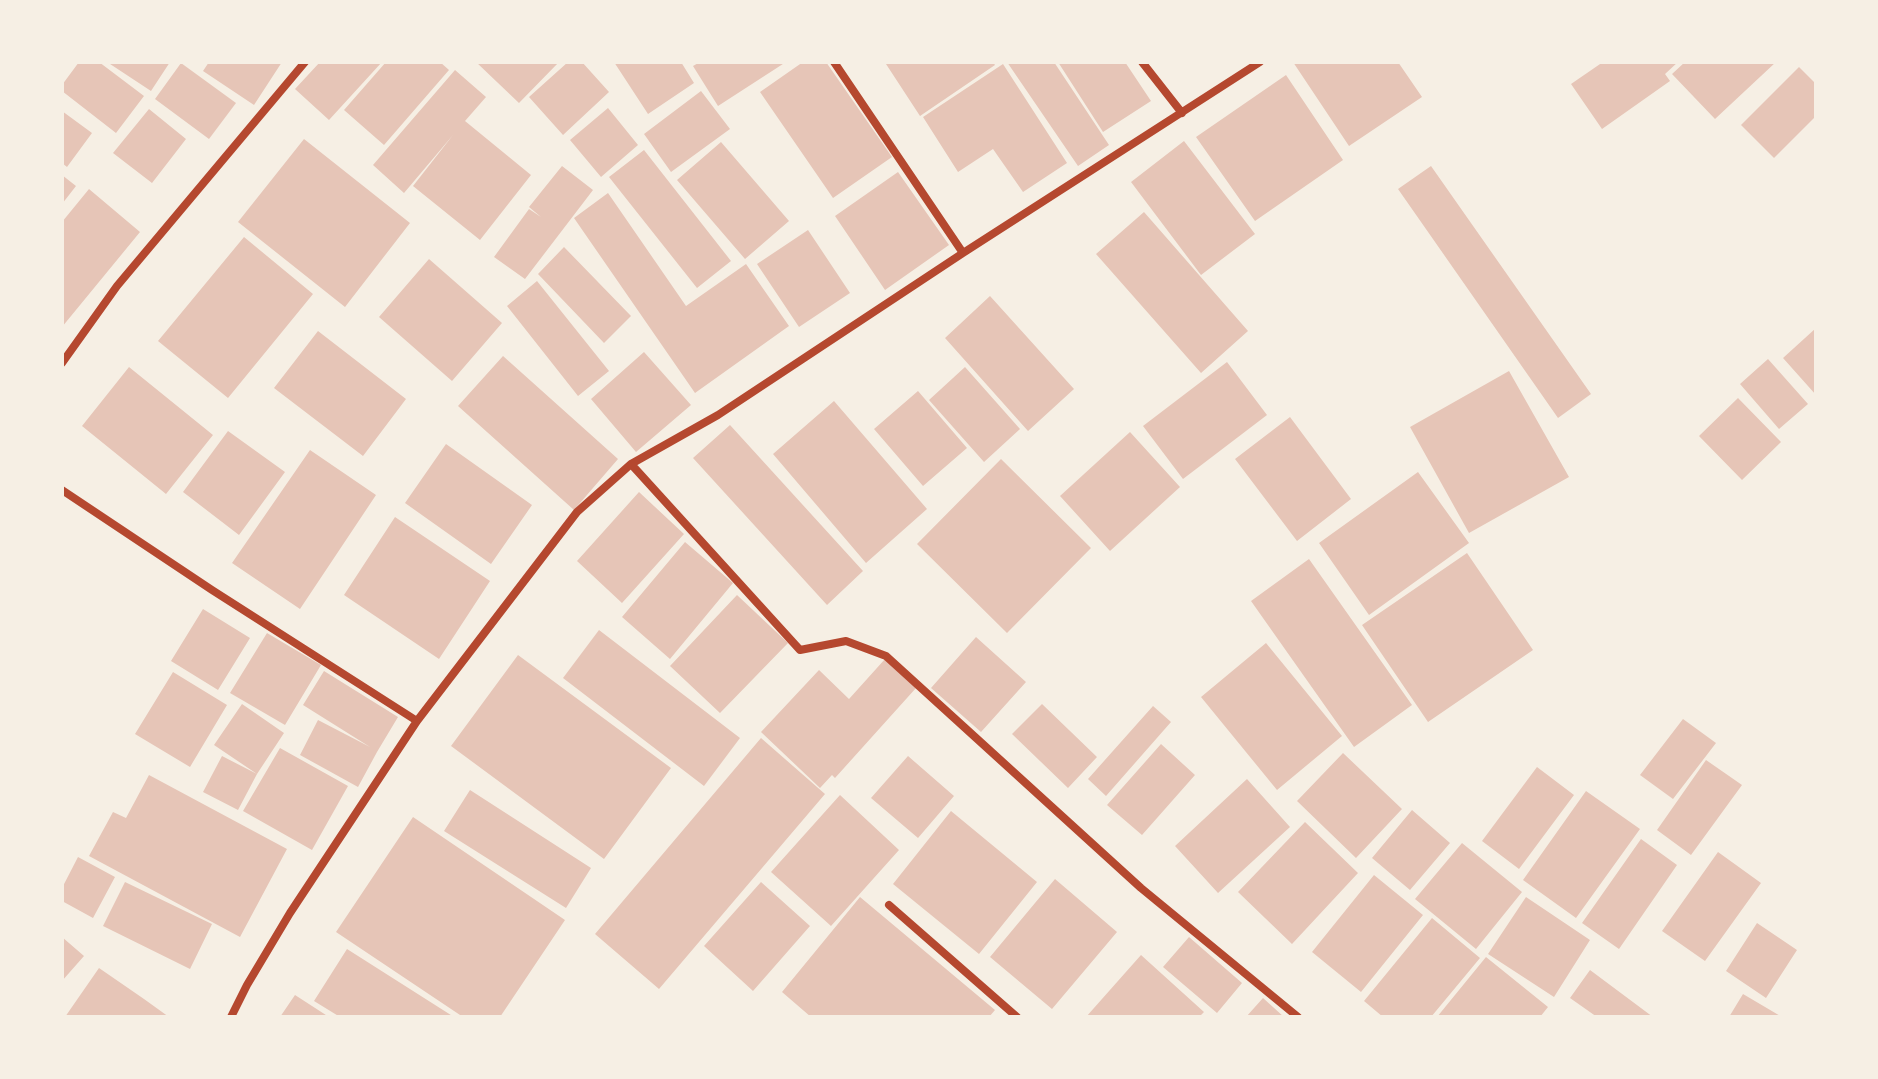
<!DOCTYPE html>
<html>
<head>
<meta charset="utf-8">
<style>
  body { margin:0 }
  #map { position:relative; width:1878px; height:1079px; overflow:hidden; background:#f6efe4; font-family:"IBM Plex Serif",serif }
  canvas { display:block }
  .frame { position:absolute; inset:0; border:64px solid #f6efe4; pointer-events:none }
</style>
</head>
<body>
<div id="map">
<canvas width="1878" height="1079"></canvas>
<div class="frame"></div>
</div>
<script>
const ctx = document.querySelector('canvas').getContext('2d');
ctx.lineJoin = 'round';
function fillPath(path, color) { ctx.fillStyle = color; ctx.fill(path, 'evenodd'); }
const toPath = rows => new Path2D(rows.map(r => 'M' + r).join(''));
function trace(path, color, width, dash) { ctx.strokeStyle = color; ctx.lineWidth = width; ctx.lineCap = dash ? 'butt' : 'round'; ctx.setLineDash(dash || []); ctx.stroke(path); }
const building = toPath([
  [79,62,99,62,144,96,116,133,62,91,62,85],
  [107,62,170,62,151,91],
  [209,62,282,62,254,105,203,71],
  [320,62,382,62,329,120,295,89],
  [386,62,440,62,449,70,384,145,344,110],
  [476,62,559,62,519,103],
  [568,62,582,62,609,92,563,135,529,97],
  [614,62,681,62,694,83,648,114],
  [700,62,786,62,718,106,693,66],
  [803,62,826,62,892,157,833,198,760,92],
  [889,62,993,62,995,65,920,116,886,64],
  [1007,62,1054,62,1109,145,1078,166],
  [1058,62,1125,62,1151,101,1103,132],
  [1293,62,1398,62,1422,97,1349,146],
  [1603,62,1678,62,1665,74,1670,81,1602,129,1571,84],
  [1685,62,1776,62,1715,119,1672,74],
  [181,63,236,103,209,139,155,99],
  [1003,64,1067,163,1023,192,993,149,958,172,923,117],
  [1799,67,1816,84,1816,116,1774,158,1741,125],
  [455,70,486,97,465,121,531,175,480,240,413,186,453,135,404,193,373,165],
  [1286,75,1343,160,1255,221,1196,137],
  [701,91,730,129,671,172,644,134],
  [608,108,638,145,601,177,570,140],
  [149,109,186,139,152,183,113,153],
  [62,111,92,133,67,167,62,163],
  [304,139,410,223,345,307,238,222],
  [1184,141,1255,234,1201,275,1131,182],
  [721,142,789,221,745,259,677,180],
  [644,150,731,261,697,288,609,177],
  [562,166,593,190,525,279,494,257,529,209,541,217,529,207],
  [1431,166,1591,394,1558,418,1398,189],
  [898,172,949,245,885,290,835,216],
  [62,175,76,186,62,204],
  [89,189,140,232,62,327,62,222],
  [608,193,686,306,746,264,789,326,695,393,574,218],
  [1144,212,1248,331,1201,373,1096,254],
  [808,230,850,293,799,327,757,264],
  [244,237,313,294,228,398,158,341],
  [564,247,631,316,604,343,538,274],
  [429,259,502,323,452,381,379,317],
  [537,281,609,371,578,396,507,306],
  [990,296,1074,389,1028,431,945,338],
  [1816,328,1816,395,1783,358],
  [318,331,406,399,363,456,274,388],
  [644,352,691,405,636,452,591,399],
  [503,356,618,459,574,510,458,406],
  [1768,359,1808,404,1779,429,1740,384],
  [1227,362,1267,415,1183,479,1143,426],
  [129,367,213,435,166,494,82,426],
  [965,367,1020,429,984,462,929,400],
  [1509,371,1569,477,1469,533,1410,427],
  [918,391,967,448,923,486,874,429],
  [1738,398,1781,442,1742,480,1699,436],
  [834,401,927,509,866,563,773,454],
  [1290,417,1351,499,1297,541,1235,459],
  [730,425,863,571,827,605,693,458],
  [228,431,285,472,239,535,183,492],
  [1130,432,1180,487,1110,551,1060,496],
  [446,444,532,505,491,564,405,503],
  [310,450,376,495,300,609,232,563],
  [1001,459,1091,548,1007,633,917,544],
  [1418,472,1469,543,1369,615,1319,543],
  [639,492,684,534,622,603,577,561],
  [395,517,490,581,439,659,344,595],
  [685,542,733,583,670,659,622,617],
  [1467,553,1533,650,1428,722,1362,625],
  [1309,559,1412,705,1354,747,1251,601],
  [737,595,788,643,720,713,670,666],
  [203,609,250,638,218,690,171,661],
  [599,630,740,738,704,786,563,678],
  [267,633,321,665,285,725,230,693],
  [976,637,1026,682,981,732,931,688],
  [1266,643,1342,736,1277,790,1201,697],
  [518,655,671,768,604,859,451,746],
  [885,659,916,688,835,778,832,775,820,788,761,732,819,670,849,699],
  [324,671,398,717,377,752,358,787,300,755,318,720,370,747,303,705],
  [173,672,227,705,190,767,135,734],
  [242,704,284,733,257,774,238,810,203,792,222,756,257,774,214,745],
  [1042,704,1097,757,1068,788,1012,734],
  [1153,706,1171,722,1106,796,1088,779],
  [1683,719,1716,743,1673,799,1640,775],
  [761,738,825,794,659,989,595,934],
  [1161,744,1195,775,1142,835,1107,805],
  [280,748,348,786,312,850,243,811],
  [1343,753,1402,809,1356,858,1297,801],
  [908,756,954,796,918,838,871,798],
  [1706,760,1742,785,1691,855,1657,830],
  [1537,767,1574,795,1519,869,1482,841],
  [149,775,287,849,240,937,89,856,113,812,126,818],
  [1247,779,1290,827,1218,893,1175,846],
  [470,790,591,868,566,908,444,831],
  [1586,791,1640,829,1576,918,1523,880],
  [840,795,899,850,831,926,771,872],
  [1412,810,1450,843,1410,890,1372,858],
  [951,811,1037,882,979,954,893,884],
  [413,817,565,920,500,1017,463,1017,336,932],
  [1305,822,1358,873,1292,944,1238,892],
  [1641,839,1677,865,1619,949,1582,923],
  [1462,843,1522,892,1476,949,1415,899],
  [1718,852,1761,883,1705,961,1662,931],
  [78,857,115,877,93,918,62,901,62,888],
  [1374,875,1423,915,1361,992,1312,952],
  [1055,879,1117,932,1052,1009,990,957],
  [125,882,212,924,190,969,103,926],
  [761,882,810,926,753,991,704,946],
  [860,897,995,1010,989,1017,811,1017,782,992],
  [1526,897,1590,940,1554,997,1488,954],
  [1432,918,1480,958,1431,1017,1383,1017,1364,1001],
  [1757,923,1797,950,1766,998,1726,971],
  [62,937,84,956,62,981],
  [1189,937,1242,983,1217,1013,1163,967],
  [347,949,454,1017,340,1017,314,1001],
  [1141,955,1204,1012,1199,1017,1086,1017],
  [1486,957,1548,1007,1540,1017,1437,1017],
  [99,968,144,999,169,1017,65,1017],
  [1590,970,1653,1017,1597,1017,1570,998],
  [1743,994,1782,1017,1729,1017],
  [295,995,329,1017,280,1017],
  [1263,998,1284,1017,1246,1017]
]);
const minor = toPath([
  [834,62,963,253],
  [1142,62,1182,113],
  [62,363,117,286,305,62],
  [631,464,800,650,846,641,886,656,1141,888,1298,1017],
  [62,490,212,590,417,721],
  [889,905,1017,1017],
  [231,1017,247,985,290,913,417,721,577,512,631,464,718,415,963,253,1260,62]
]);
fillPath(building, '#e6c5b7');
trace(minor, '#b5482f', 8);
</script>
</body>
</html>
